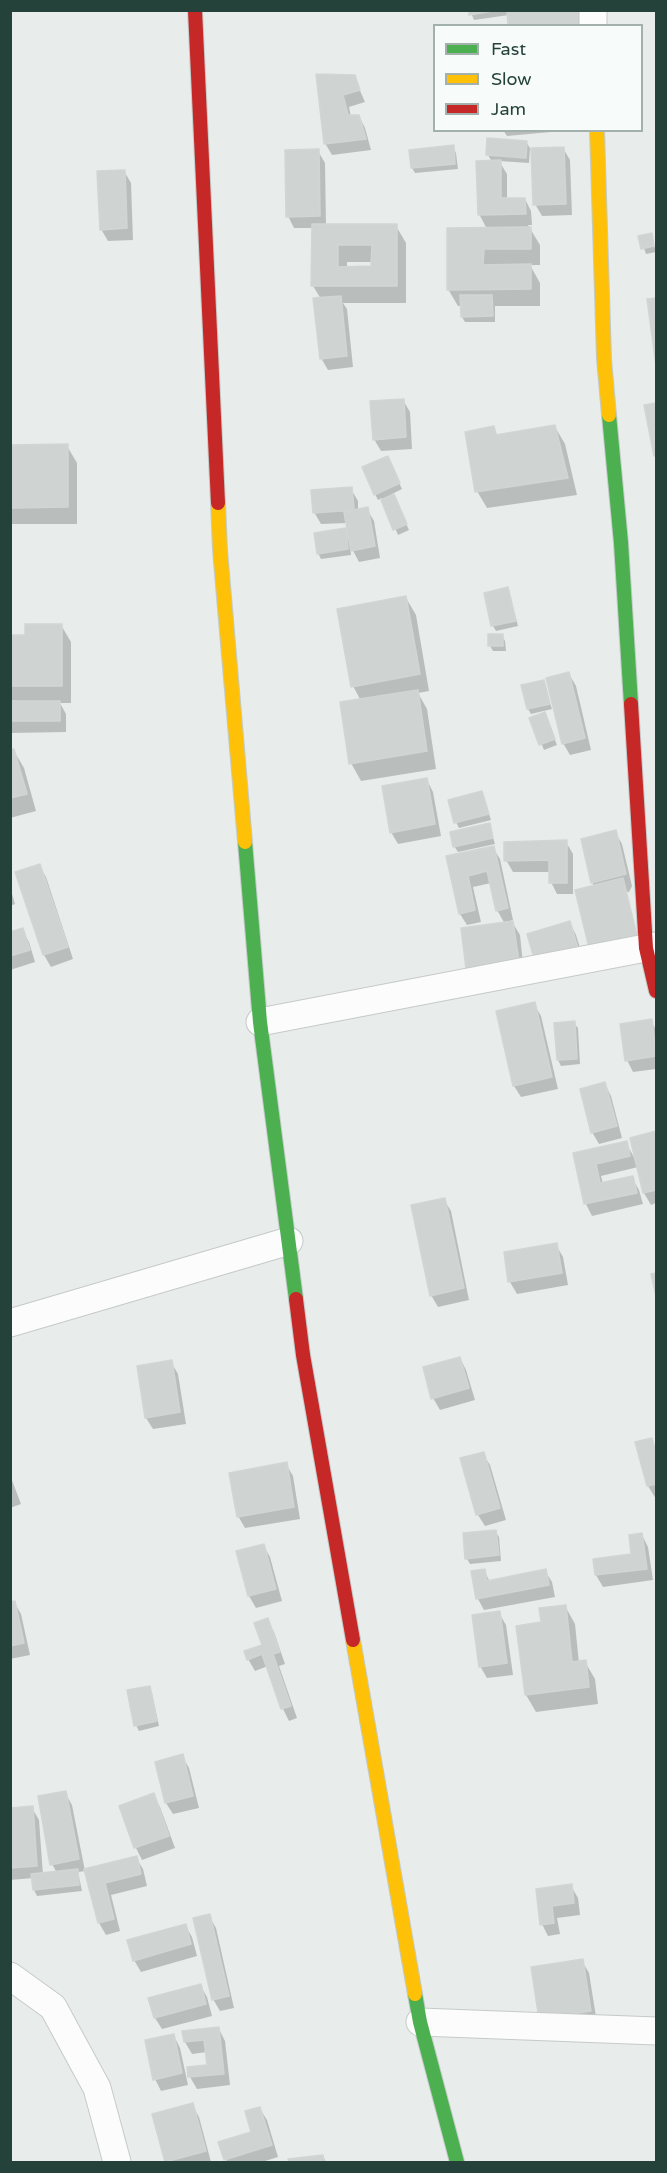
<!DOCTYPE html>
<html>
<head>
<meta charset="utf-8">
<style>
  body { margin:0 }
  #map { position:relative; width:667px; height:2173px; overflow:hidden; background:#e8edeb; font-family:"Varela Round",sans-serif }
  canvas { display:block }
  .frame { position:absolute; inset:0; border:12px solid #24423a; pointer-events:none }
  .legend { position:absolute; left:433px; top:24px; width:210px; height:108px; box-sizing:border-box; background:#f7fbf9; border:2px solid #a3b1ad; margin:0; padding:8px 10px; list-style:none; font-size:18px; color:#24423a }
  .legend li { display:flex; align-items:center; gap:12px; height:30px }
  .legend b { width:30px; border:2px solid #a3b1ad }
</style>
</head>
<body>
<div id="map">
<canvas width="667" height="2173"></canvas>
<div class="frame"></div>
<ul class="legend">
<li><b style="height:8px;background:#4caf50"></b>Fast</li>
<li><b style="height:8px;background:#ffc107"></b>Slow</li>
<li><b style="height:8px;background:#c62828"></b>Jam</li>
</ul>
</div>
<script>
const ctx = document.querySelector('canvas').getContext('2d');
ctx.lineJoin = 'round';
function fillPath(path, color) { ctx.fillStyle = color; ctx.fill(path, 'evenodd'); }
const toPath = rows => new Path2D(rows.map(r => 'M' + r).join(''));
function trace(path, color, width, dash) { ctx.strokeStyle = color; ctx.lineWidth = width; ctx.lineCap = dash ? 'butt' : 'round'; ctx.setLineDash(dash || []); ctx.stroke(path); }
const shadow = toPath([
  [470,10,586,10,586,26,509,26,509,15,474,20],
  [318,76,354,77,365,102,349,107,351,117,359,116,365,128,371,150,332,155,325,143],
  [503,130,550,130,551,132,507,136],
  [526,142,530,148,529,163,499,161,507,174,507,199,525,199,531,211,532,225,528,225,540,245,540,265,530,265,540,283,540,306,495,306,495,322,465,322,462,317,462,306,458,306,448,289,487,229,479,214,492,162,488,155],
  [453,147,456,153,458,169,415,173,412,168],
  [563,148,570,160,572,215,542,216,535,204],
  [318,151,325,163,326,226,396,226,406,243,406,303,343,303,347,309,353,367,328,370,321,358,321,299,313,286,313,228,294,228,288,216],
  [347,262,373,262,373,268,347,268],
  [124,171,131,183,133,240,108,241,101,229],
  [651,234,656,252,646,254,640,237],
  [656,299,656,355,649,301],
  [403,400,410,412,412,449,381,451,374,439],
  [656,404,656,458,646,406],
  [555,427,565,444,577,495,487,508,477,491,493,428,498,436],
  [10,446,67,446,77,463,77,524,10,524],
  [390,464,402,489,392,494,409,530,398,535,382,498,378,500,375,494],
  [351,489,358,501,358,510,367,509,374,521,380,558,359,562,350,545,351,555,321,559,318,553,345,530,350,538,347,523,321,524,314,512],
  [507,589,510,595,518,626,496,631,493,626,485,594],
  [406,598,416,615,429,691,418,693,427,709,436,769,361,781,351,763,361,701,353,686],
  [61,625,71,642,71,703,60,703,66,714,66,732,10,733,10,637,27,637],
  [502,635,505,641,506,651,493,651,490,646],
  [569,674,576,686,591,750,570,755,563,743],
  [543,682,552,709,531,714,528,709],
  [531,719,547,720,557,745,544,750],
  [14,751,24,768,36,811,10,818,10,752],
  [427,780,433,792,441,836,398,844,391,832],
  [482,793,491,820,459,828,456,822],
  [489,824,495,844,458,852,454,846],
  [615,832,622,844,632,886,629,892,594,887,592,882],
  [566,842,573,854,573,894,557,894,551,882,550,872,513,872,506,860],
  [493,848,500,859,513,920,511,920,520,935,524,974,505,924,497,910,491,883,473,887,481,922,467,925,460,914,448,857],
  [39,866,46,877,73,959,51,967,44,955,17,873],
  [10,887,15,904,10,906],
  [570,923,576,935,585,964,544,976],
  [22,930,29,942,35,962,10,970,10,934],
  [534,1004,541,1016,558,1089,521,1097,514,1086],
  [651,1021,656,1030,656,1069,633,1072,627,1060],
  [574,1023,578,1028,580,1064,561,1066,558,1060,556,1024],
  [605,1084,611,1096,622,1138,599,1144,592,1132],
  [656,1133,656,1203,651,1205,644,1193,638,1167,601,1176,603,1184,632,1178,639,1190,643,1204,592,1216,586,1204,575,1154,626,1143,635,1159,631,1139],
  [444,1200,451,1211,469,1300,438,1307,431,1295],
  [556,1245,563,1257,568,1285,517,1294,510,1282],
  [460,1358,466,1370,475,1400,440,1410,433,1398],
  [171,1362,178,1374,186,1424,153,1429,146,1418],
  [651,1440,656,1448,656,1506,655,1500,656,1499,648,1486,637,1443],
  [483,1454,490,1465,506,1520,485,1526,478,1515,462,1460],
  [286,1464,293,1476,300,1519,245,1528,238,1516],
  [10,1475,21,1504,10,1508],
  [495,1531,499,1537,501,1561,470,1564,467,1559],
  [642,1535,648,1547,653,1580,603,1587,596,1575,595,1561,633,1555],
  [263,1545,270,1557,282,1601,256,1608,249,1596,238,1552],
  [484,1570,490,1582,545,1571,552,1582,555,1597,484,1610,478,1599],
  [14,1602,21,1614,30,1655,10,1659,10,1603],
  [565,1606,575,1624,579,1663,585,1662,595,1679,598,1704,536,1712,526,1695,518,1627,542,1624],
  [499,1613,506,1625,513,1675,487,1678,480,1666],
  [267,1620,274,1632,285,1664,279,1666,297,1718,289,1721,283,1709,268,1666,255,1671,248,1659,264,1646],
  [149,1687,152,1693,159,1726,139,1731,136,1725],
  [182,1756,189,1768,199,1808,173,1814,166,1803],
  [65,1793,72,1805,85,1871,136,1858,143,1869,147,1886,111,1895,120,1931,106,1935,99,1923,86,1871,78,1872,82,1891,37,1896,34,1890,33,1878,10,1880,10,1809,32,1808,39,1820,43,1875,57,1873,52,1864],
  [153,1795,160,1807,175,1848,142,1860,136,1848,121,1807],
  [571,1886,578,1898,580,1915,557,1918,560,1934,548,1936,542,1924,537,1891],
  [209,1916,216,1928,234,2008,220,2011,213,1999],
  [185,1925,192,1937,197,1956,141,1972,134,1960],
  [582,1961,589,1973,597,2023,547,2030],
  [200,1985,207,1997,212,2016,162,2029,155,2018],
  [219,2029,225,2041,230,2085,197,2089,190,2077,208,2066,207,2052,192,2054,185,2042],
  [174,2036,180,2048,188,2085,161,2091,155,2079],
  [192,2105,199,2117,211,2162,167,2162],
  [260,2109,267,2120,278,2157,262,2162,227,2162,220,2143,253,2133],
  [323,2156,326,2162,290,2162,290,2160]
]);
const building = toPath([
  [469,10,498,10,469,15,469,10],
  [507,10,578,10,578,26,508,26,507,10],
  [316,74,355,75,360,90,343,95,348,115,359,115,366,139,324,144,316,74],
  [487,138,527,141,526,158,486,155,487,138],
  [454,145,455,164,411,168,409,150,454,145],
  [564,147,566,204,533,205,531,148,564,147],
  [319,149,320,216,286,217,285,150,319,149],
  [501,160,501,198,525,198,526,214,478,215,476,161,501,160],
  [125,170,127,228,100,230,97,171,125,170],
  [312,224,397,224,397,286,311,286,312,224],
  [338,245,372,245,371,266,338,267,338,245],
  [531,227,531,249,484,249,483,265,531,264,531,289,447,290,447,228,531,227],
  [652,233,654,246,641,249,638,236,652,233],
  [460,295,492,295,493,316,461,317,460,295],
  [341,296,347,356,320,359,313,298,341,296],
  [656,298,656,366,647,299,656,298],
  [404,399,406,437,373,440,370,401,404,399],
  [656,403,656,455,654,456,644,405,656,403],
  [555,425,568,478,475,492,465,432,494,426,496,435,555,425],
  [68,444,68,507,10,508,10,445,68,444],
  [388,456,400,483,374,495,362,467,388,456],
  [352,487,354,510,313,513,311,490,352,487],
  [394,494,407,524,393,530,381,500,394,494],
  [368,507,375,546,351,551,344,512,368,507],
  [346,528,348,549,317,554,314,533,346,528],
  [508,587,516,621,491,626,484,593,508,587],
  [406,596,420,674,351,687,337,609,406,596],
  [25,624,62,624,62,686,10,686,10,635,25,635,25,624],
  [488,634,503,634,503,646,488,646,488,634],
  [569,672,585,738,562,744,546,678,569,672],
  [544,680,550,704,527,709,521,685,544,680],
  [418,690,427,751,349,764,340,702,418,690],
  [10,701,60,701,60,721,10,721,10,701],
  [545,712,555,739,539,745,529,718,545,712],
  [14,749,27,794,10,798,10,750,14,749],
  [427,778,435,824,390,833,382,786,427,778],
  [482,791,489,814,454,823,448,800,482,791],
  [490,823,493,838,453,847,450,832,490,823],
  [616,830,626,874,591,883,581,839,616,830],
  [567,840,567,883,549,883,549,860,504,861,504,842,567,840],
  [494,846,508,908,496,911,487,871,468,876,475,910,459,914,446,856,494,846],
  [40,864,68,947,43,955,15,872,40,864],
  [623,878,638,940,590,952,575,890,623,878],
  [513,921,519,962,466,969,461,928,513,921],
  [570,921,579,952,536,965,527,934,570,921],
  [23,928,30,950,10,956,10,932,23,928],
  [535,1002,552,1077,513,1086,496,1011,535,1002],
  [652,1019,656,1056,625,1061,620,1024,652,1019],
  [575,1021,577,1059,557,1060,554,1023,575,1021],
  [605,1082,617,1126,591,1133,580,1089,605,1082],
  [656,1131,656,1190,643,1193,630,1138,656,1131],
  [627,1141,630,1156,596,1164,600,1183,633,1176,637,1193,584,1204,573,1153,627,1141],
  [445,1198,464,1288,430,1296,411,1205,445,1198],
  [557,1243,562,1273,508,1282,504,1252,557,1243],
  [656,1273,656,1296,651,1274,656,1273],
  [460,1357,469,1388,431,1399,423,1367,460,1357],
  [172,1360,180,1412,145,1418,137,1366,172,1360],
  [652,1438,656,1454,656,1484,647,1486,635,1442,652,1438],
  [484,1452,500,1508,476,1515,460,1458,484,1452],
  [287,1462,294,1507,237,1517,229,1473,287,1462],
  [496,1530,499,1555,465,1559,463,1533,496,1530],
  [642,1533,647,1569,595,1575,593,1559,631,1554,629,1535,642,1533],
  [264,1544,276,1589,248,1596,236,1551,264,1544],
  [485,1569,487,1581,546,1569,549,1585,476,1599,471,1571,485,1569],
  [15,1601,24,1643,10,1646,10,1602,15,1601],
  [566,1605,572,1662,586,1660,589,1687,525,1695,516,1626,541,1622,539,1608,566,1605],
  [500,1611,507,1663,479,1667,472,1615,500,1611],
  [268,1618,280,1652,273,1654,291,1706,281,1709,262,1654,247,1660,244,1651,262,1645,254,1623,268,1618],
  [150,1686,157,1721,134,1726,127,1690,150,1686],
  [183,1754,193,1796,165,1803,155,1762,183,1754],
  [66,1791,79,1859,50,1865,38,1796,66,1791],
  [154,1793,169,1836,134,1848,119,1806,154,1793],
  [33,1806,37,1866,10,1868,10,1808,33,1806],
  [137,1856,141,1874,105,1883,114,1919,98,1923,84,1869,137,1856],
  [78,1869,79,1885,33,1890,31,1874,78,1869],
  [572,1884,574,1903,552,1906,554,1923,540,1925,536,1889,572,1884],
  [210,1914,229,1996,212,2000,193,1918,210,1914],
  [186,1924,191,1944,133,1961,127,1940,186,1924],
  [583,1959,591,2011,539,2019,531,1967,583,1959],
  [201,1984,206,2004,154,2018,148,1998,201,1984],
  [219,2027,224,2074,188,2077,187,2067,207,2065,204,2040,184,2042,182,2031,219,2027],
  [174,2034,182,2073,153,2080,145,2040,174,2034],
  [193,2103,206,2151,165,2162,152,2114,193,2103],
  [260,2107,272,2145,224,2160,218,2142,251,2132,245,2111,260,2107],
  [323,2155,324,2162,289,2162,288,2159,323,2155]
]);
const street = toPath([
  [593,10,593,26],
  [260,1022,656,946],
  [10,1323,289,1241],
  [10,1976,53,2007,97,2088,117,2162],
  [420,2022,656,2031]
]);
const fast = toPath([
  [609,415,621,543,631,704],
  [245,842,260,1022,296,1299],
  [415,1994,420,2022,457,2162]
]);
const slow = toPath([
  [597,130,604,359,609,415],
  [218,503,220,550,245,842],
  [353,1640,415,1994]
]);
const jam = toPath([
  [195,10,218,503],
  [631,704,646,948,656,991],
  [296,1299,303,1355,353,1640]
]);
fillPath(shadow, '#0003');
fillPath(building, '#cfd4d2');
trace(building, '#d1d6d4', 1.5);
trace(street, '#c5cac8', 29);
trace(fast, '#c3cbc8', 16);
trace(slow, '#c3cbc8', 16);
trace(jam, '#c3cbc8', 16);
trace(street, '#fcfcfc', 27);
trace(fast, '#4caf50', 14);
trace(slow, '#ffc107', 14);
trace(jam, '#c62828', 14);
</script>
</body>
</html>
